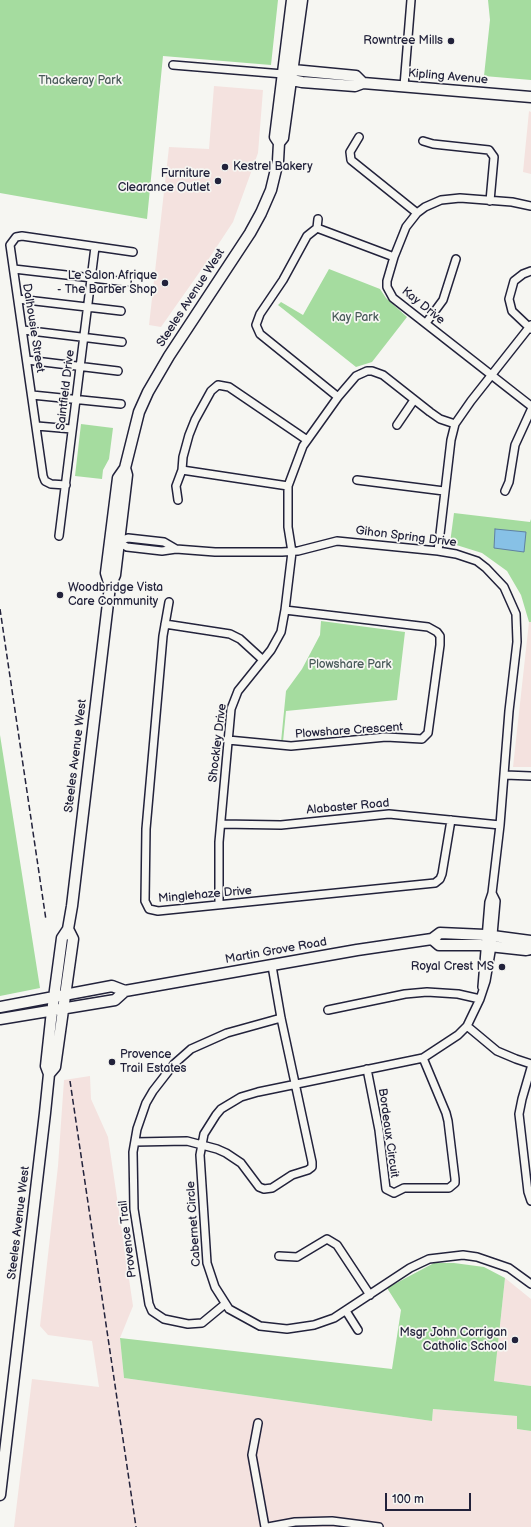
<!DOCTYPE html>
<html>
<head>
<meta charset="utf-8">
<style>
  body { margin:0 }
  #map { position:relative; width:531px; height:1527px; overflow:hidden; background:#f6f6f2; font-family:"Balsamiq Sans",sans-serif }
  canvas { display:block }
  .scale { position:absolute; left:385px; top:1493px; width:86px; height:18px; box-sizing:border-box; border:2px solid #22223b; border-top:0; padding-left:5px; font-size:12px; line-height:14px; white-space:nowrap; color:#22223b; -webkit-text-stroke:3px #f6f6f2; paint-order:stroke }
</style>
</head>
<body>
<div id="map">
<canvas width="531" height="1527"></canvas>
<div class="scale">100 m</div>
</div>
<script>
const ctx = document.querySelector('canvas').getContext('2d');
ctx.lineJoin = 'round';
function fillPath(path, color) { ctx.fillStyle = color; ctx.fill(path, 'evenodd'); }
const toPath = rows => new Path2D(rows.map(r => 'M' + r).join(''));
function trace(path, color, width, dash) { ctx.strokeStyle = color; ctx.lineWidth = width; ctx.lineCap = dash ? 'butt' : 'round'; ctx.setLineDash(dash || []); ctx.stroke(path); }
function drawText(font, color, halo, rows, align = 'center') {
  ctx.font = font + ' "Balsamiq Sans",sans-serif'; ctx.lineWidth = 3.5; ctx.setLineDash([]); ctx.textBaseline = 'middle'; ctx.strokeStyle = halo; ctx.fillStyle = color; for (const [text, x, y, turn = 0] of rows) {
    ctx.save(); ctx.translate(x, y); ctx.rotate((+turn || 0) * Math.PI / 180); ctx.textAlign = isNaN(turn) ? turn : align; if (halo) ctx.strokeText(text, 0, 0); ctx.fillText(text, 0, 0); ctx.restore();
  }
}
const built = toPath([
  [214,86,263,90,258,153,233,222,206,263,161,327,149,325,169,147,209,149],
  [529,111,531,112,531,174,523,172],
  [529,622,531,622,531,767,513,767],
  [90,1076,91,1099,108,1137,133,1306,120,1338,124,1378,432,1421,433,1409,517,1416,517,1429,531,1431,531,1527,14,1527,32,1379,99,1387,92,1341,48,1335,40,1326,58,1166,64,1080],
  [505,1278,531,1299,531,1386,494,1381]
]);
const green = toPath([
  [0,0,278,0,271,65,163,56,147,219,0,193],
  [488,0,531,0,531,80,484,76,490,20],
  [329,269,380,289,386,298,407,317,372,362,356,367,278,305,281,302,303,315],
  [81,424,113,428,109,459,103,470,102,479,75,476],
  [454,513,530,522,531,519,531,622,529,622,521,595,507,571,482,553,450,543],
  [321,621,405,632,397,700,286,711,283,742,281,742,286,691,302,669,320,635],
  [0,735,40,988,0,996],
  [434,1263,454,1263,484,1267,505,1278,494,1381,531,1386,531,1431,517,1429,517,1416,433,1409,432,1421,124,1378,120,1338,392,1369,401,1310,387,1288]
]);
const water = toPath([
  [495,529,526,532,524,552,494,548,495,529]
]);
const street = toPath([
  [173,65,283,74],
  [404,86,411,0],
  [359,137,350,152,351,160,417,213],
  [423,141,433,144,489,150,494,157,490,201],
  [531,206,512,202,460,198,441,200,425,207,417,213,406,227,394,257,387,281,387,287,393,298,531,406],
  [318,219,317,228,307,236,283,280,260,314,256,325,260,334,338,397],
  [317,228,394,257],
  [14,269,127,282],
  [531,271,523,274,514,281,509,299,512,311,531,329],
  [18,299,121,311],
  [426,323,443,300,456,259],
  [23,330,122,342],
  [27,360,118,371],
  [32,395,121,404],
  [397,425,414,400],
  [37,426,72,429],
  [182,470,288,486],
  [357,480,444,491],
  [66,485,51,484,45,481,43,476,10,245,16,237,22,236,133,252],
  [505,491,509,482,515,445,531,410],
  [178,500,176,486,182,470,183,457,189,435,195,420,211,391,218,385,229,387,307,440],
  [59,536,95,247],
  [116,541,127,547,162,551,176,549,215,552,282,552,298,551,337,541,438,551,456,554,477,561,486,568,504,587,516,614,517,642,509,711,500,825,492,893,489,902,482,987],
  [119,541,128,538,164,542,176,549],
  [438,551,451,440,455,424,471,401,531,325],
  [169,602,163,636,146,829,145,901,149,909,158,911,435,883,440,879,442,874,451,820],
  [165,624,230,634,240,639,263,660],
  [228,740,291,746,386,737,422,739,428,733,440,645,440,636,437,632,428,627,285,610],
  [505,775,531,776],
  [221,824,281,825,389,814,500,825],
  [492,893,496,901,492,946,486,981,480,999,467,1026,458,1035,423,1058,258,1092,241,1097,221,1109,216,1115,204,1134,200,1155,207,1263,215,1287,229,1309,260,1326,287,1329,314,1325,334,1318,410,1268,429,1259,463,1255,477,1257,509,1268,531,1284],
  [219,904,219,842,231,709,238,691,271,650,281,632,285,610,292,552,288,527,288,486,303,446,338,397,356,376,367,371,372,371,383,375,430,412,440,419,455,424],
  [328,1010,405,994,427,992,458,994,480,999],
  [467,1026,497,1051,516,1059,531,1064],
  [531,1068,522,1099,519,1114,528,1192,531,1201],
  [367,1069,379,1130,386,1189,394,1193,404,1188,449,1188,455,1183,455,1179,448,1121,446,1113,423,1058],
  [135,1142,187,1141,217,1149,226,1153,241,1163,259,1187,264,1189,272,1188,292,1175,308,1170,312,1167,312,1162,281,1018,272,966],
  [279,1256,297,1257,327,1239,337,1245,370,1295],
  [225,1304,202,1323,188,1324,164,1319,152,1311,149,1304,134,1209,133,1152,137,1129,146,1103,153,1091,174,1064,191,1049,227,1033,281,1018],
  [346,1311,358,1330],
  [258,1423,252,1455,265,1527],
  [268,1527,295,1522,332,1521,379,1527]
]);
const secondary = toPath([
  [287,72,293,70,356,76,363,83],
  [283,74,292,80,302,82,355,86,363,83,531,97],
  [279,143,275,137,292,0],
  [110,586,106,573,118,478,125,468,139,412,148,392,169,356,250,233,261,213,271,190,278,161,279,143,283,138,302,0],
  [432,939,439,945,480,945,526,950,531,949],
  [0,1007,112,986,125,991,357,950,432,939,440,933,485,935,531,941],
  [0,1019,115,1000,125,991],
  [49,1074,55,1067,73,939,68,929],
  [0,1495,45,1113,49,1074,46,1066,51,1020,62,938,68,929,72,906,110,586,115,575,127,475,125,468]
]);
const rail = toPath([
  [0,609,46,920],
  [70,1081,136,1527]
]);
const markers = [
  [451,41,4,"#22223b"],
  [225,167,4,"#22223b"],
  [218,181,4,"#22223b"],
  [165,283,4,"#22223b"],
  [60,595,4,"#22223b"],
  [502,967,4,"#22223b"],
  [112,1062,4,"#22223b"],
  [515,1340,4,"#22223b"]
];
const poiNames = [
  ["Rowntree Mills",443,41],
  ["Kestrel Bakery",233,167,"left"],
  ["Furniture",210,174],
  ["Clearance Outlet",210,188],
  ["Le Salon Afrique",157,276],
  ["- The Barber Shop",157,290],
  ["Woodbridge Vista",68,588,"left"],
  ["Care Community",68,602,"left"],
  ["Royal Crest MS",494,967],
  ["Provence",120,1055,"left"],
  ["Trail Estates",120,1069,"left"],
  ["Msgr John Corrigan",507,1333],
  ["Catholic School",507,1347]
];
const streetNames = [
  ["Kipling Avenue",448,77,5],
  ["Steeles Avenue West",191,298,-57],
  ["Kay Drive",423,306,39],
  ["Dalhousie Street",33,328,81],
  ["Saintfield Drive",66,390,-83],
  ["Gihon Spring Drive",406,537,7],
  ["Plowshare Crescent",349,731,-4],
  ["Shockley Drive",218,743,-83],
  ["Steeles Avenue West",76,756,-83],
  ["Alabaster Road",348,807,-5],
  ["Minglehaze Drive",205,895,-5],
  ["Martin Grove Road",276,951,-10],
  ["Bordeaux Circuit",388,1133,82],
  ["Steeles Avenue West",19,1223,-83],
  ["Cabernet Circle",194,1224,-94],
  ["Provence Trail",128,1239,-97]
];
const parkNames = [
  ["Thackeray Park",80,81],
  ["Kay Park",355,318],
  ["Plowshare Park",350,665]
];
fillPath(built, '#f4e2df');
fillPath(green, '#a5dc9f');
fillPath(water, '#87c1e6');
trace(water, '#5f81a2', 1);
trace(street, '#22223b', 10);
trace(secondary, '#22223b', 13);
trace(street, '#f6f6f2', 7);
trace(secondary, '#f6f6f2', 10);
trace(rail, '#22223b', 1.5, [6, 3]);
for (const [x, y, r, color] of markers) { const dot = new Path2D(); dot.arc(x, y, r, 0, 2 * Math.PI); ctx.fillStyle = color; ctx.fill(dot); trace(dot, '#f6f6f2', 1.5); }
drawText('12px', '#22223b', '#f6f6f2', poiNames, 'right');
drawText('12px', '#22223b', '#f6f6f2', streetNames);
drawText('12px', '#495a59', '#f6f6f2', parkNames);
</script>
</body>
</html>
